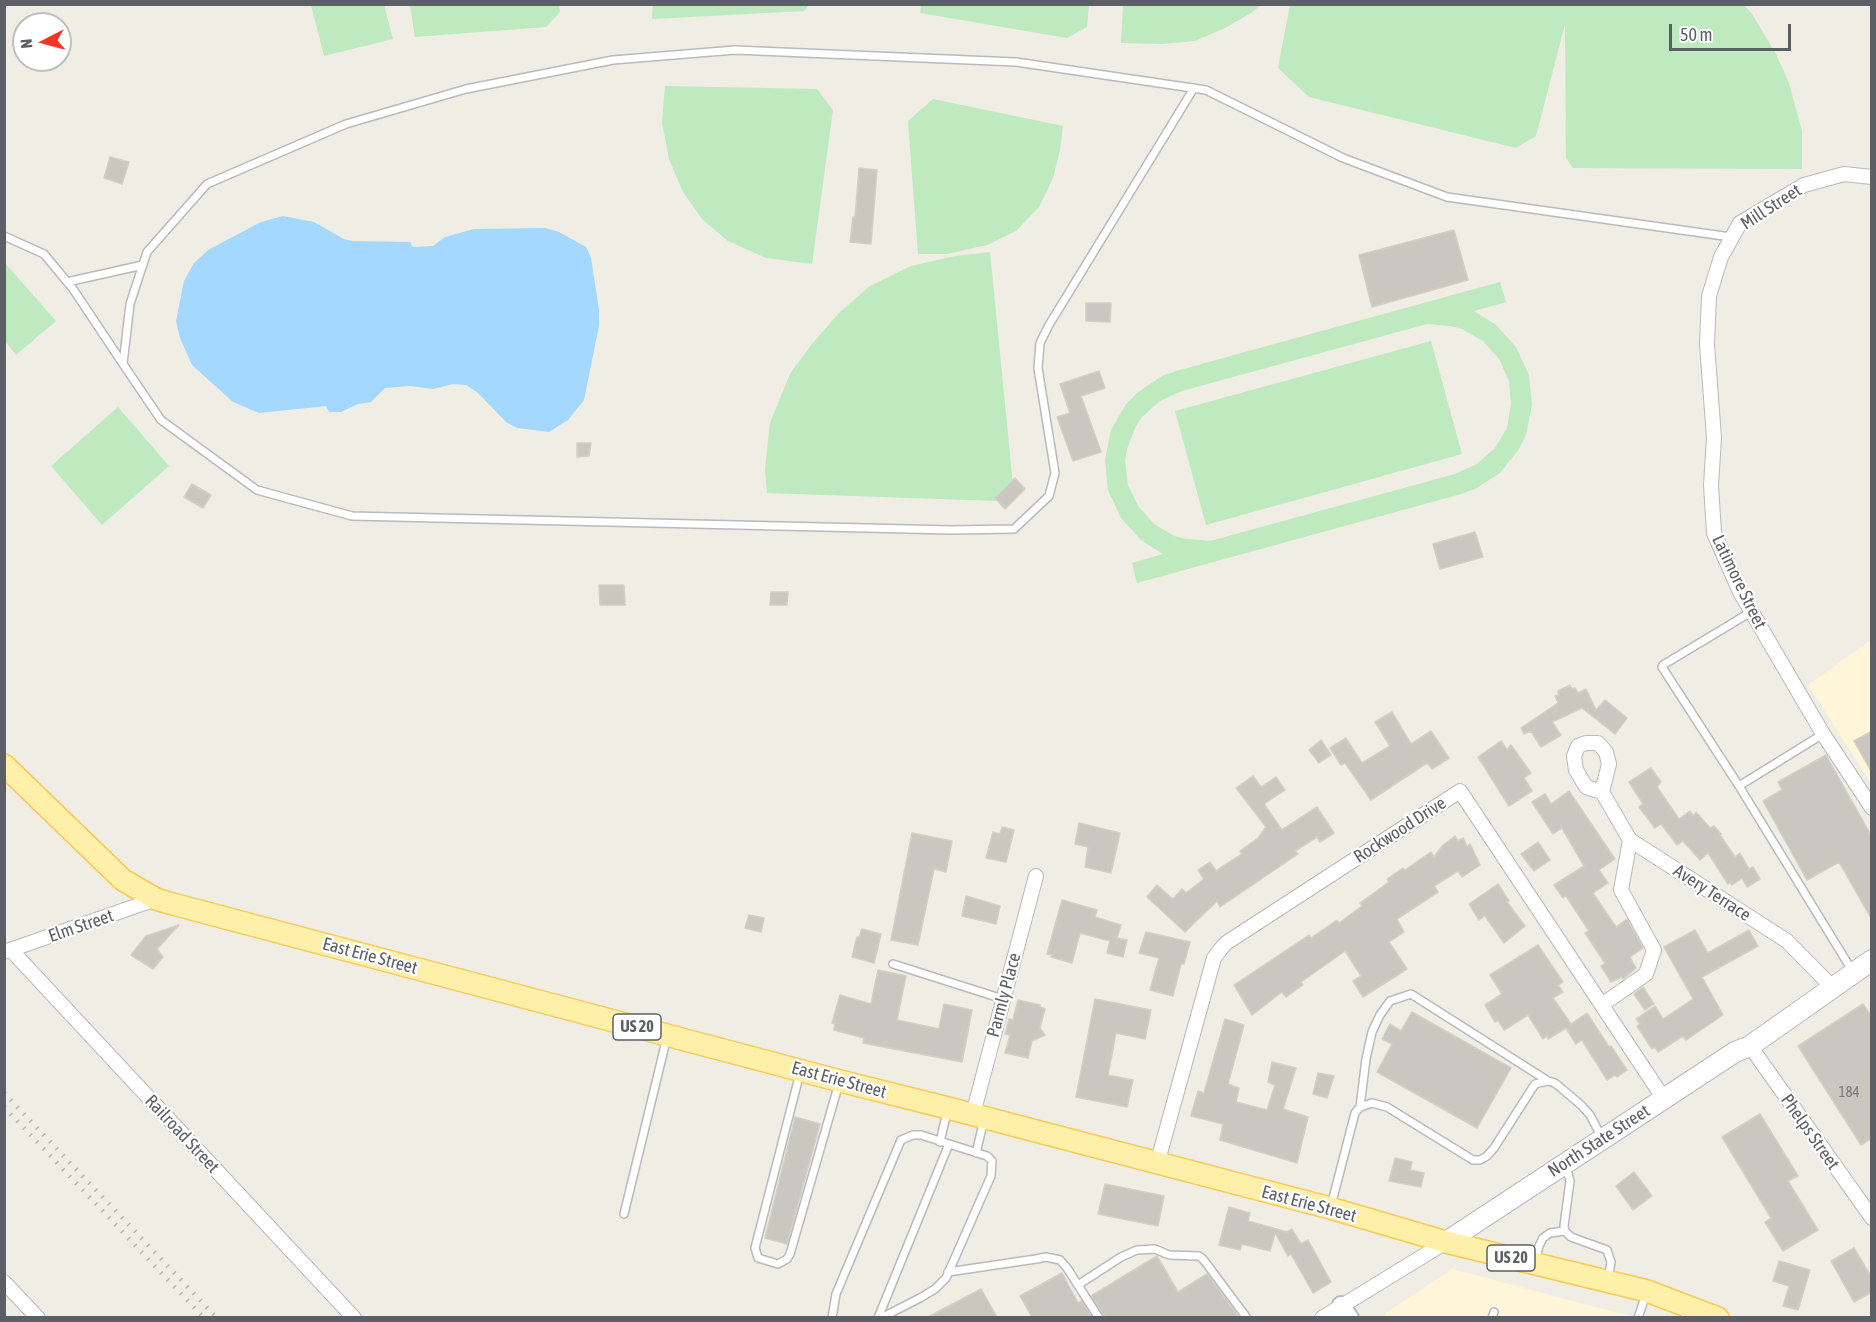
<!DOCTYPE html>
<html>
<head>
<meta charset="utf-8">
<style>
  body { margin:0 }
  #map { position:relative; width:1876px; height:1322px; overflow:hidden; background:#efede4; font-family:"Asap Condensed",sans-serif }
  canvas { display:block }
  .frame { position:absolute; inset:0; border:6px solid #5c6066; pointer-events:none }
  .north { position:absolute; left:12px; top:12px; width:60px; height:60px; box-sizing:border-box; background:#fff; border:2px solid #bebfc2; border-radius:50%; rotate:264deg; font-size:16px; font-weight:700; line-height:24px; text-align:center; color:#5c6066 }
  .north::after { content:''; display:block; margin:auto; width:21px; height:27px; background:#f43425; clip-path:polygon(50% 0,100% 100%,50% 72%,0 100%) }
  .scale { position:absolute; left:1669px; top:24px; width:122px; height:27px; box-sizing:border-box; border:3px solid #5c6066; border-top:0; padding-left:8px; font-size:18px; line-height:21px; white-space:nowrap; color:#5c6066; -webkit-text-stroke:4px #fff; paint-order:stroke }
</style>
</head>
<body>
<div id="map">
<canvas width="1876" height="1322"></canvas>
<div class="frame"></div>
<div class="north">N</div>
<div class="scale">50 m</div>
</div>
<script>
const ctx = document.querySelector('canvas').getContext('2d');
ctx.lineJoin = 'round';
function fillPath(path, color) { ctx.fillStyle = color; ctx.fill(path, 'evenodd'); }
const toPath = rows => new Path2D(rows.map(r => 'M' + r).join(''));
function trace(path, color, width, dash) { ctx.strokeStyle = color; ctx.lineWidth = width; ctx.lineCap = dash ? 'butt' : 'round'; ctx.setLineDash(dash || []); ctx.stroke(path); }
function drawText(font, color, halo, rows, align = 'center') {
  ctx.font = font + ' "Asap Condensed",sans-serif'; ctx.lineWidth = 4.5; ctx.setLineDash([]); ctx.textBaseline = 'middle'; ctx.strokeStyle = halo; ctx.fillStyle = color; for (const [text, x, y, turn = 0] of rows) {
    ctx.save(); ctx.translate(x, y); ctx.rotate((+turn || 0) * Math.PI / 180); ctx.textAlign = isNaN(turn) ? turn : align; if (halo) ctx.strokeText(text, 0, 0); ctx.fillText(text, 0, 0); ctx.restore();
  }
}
const commercial = toPath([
  [1871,640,1871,783,1808,685],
  [1452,1269,1634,1317,1387,1318,1384,1314]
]);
const green = toPath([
  [311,5,384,5,393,39,324,56],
  [410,5,559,5,560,12,546,27,415,37],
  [653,5,653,4,809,5,804,11,652,19],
  [921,5,921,4,1089,5,1087,27,1067,38,920,13],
  [1123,5,1123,4,1261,5,1251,13,1225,28,1195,41,1162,44,1121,43],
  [1290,5,1744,5,1752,14,1776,54,1789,83,1802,131,1802,169,1573,168,1566,158,1565,24,1536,136,1516,148,1309,97,1278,68],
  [665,86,817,89,833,110,812,264,766,258,728,241,702,219,683,192,669,159,662,123],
  [933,99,1063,126,1060,150,1053,178,1039,207,1016,231,987,245,947,254,918,254,908,121],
  [990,252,1013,485,996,501,767,493,765,469,770,423,790,374,811,345,839,313,870,286,911,266,955,256],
  [4,262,56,321,16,355,5,341],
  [1500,282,1506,302,1474,311,1496,325,1516,347,1529,375,1532,405,1526,435,1519,449,1500,473,1475,489,1461,494,1137,583,1132,563,1163,554,1141,540,1121,518,1108,490,1105,460,1111,430,1126,404,1137,393,1162,376,1176,371],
  [1427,324,1451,326,1462,329,1483,341,1499,359,1509,381,1511,404,1507,428,1495,448,1477,464,1455,474,1210,541,1186,539,1174,536,1154,524,1138,506,1128,485,1125,461,1127,449,1136,426,1142,417,1160,401,1182,391],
  [1431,341,1462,454,1206,525,1175,411],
  [118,407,169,466,102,525,51,466]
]);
const water = toPath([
  [283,216,314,222,344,239,352,241,410,242,413,247,433,246,445,237,474,229,545,228,559,232,586,247,591,258,599,310,599,326,584,400,568,420,549,432,517,428,506,422,478,393,466,385,453,384,433,389,410,386,385,388,371,402,358,404,341,412,329,412,326,406,259,413,233,402,192,365,180,338,176,321,184,281,194,263,208,250,261,222]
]);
const building = toPath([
  [110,157,129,162,122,184,104,178,110,157],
  [859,168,877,170,871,244,850,242,853,217,855,218,859,168],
  [1454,230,1468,280,1372,307,1359,255,1454,230],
  [1086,303,1111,303,1110,322,1086,321,1086,303],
  [1099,371,1105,388,1081,396,1101,452,1073,461,1057,417,1070,413,1060,384,1099,371],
  [577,443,591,443,589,456,577,457,577,443],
  [1015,478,1025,489,1005,509,995,498,1015,478],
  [192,484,211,495,203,508,184,497,192,484],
  [1475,532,1483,557,1440,569,1433,544,1475,532],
  [599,585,624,585,625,605,600,605,599,585],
  [771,592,788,592,787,605,770,605,771,592],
  [1570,685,1572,689,1575,688,1578,693,1586,689,1596,710,1605,700,1627,718,1615,734,1582,708,1552,722,1561,735,1541,747,1531,731,1524,734,1521,728,1558,703,1555,696,1559,695,1558,691,1570,685],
  [1392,712,1411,744,1431,731,1449,758,1432,769,1427,763,1371,800,1345,763,1341,765,1330,748,1346,738,1362,763,1390,746,1375,722,1392,712],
  [1872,731,1872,773,1854,741,1872,731],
  [1321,740,1331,755,1319,763,1309,750,1321,740],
  [1501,741,1507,750,1511,745,1531,773,1524,778,1532,791,1509,806,1478,757,1501,741],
  [1826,755,1872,837,1872,920,1839,862,1807,880,1763,801,1782,790,1778,782,1826,755],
  [1651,768,1661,782,1657,787,1679,819,1690,811,1693,816,1696,812,1710,828,1714,826,1721,834,1720,835,1735,857,1740,853,1749,869,1753,867,1760,879,1747,887,1742,878,1732,885,1730,882,1728,884,1708,853,1700,860,1683,841,1677,845,1661,824,1655,828,1639,807,1643,804,1629,782,1651,768],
  [1253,776,1261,787,1276,777,1285,790,1264,804,1282,830,1317,807,1334,833,1320,842,1317,837,1295,851,1298,854,1220,907,1217,901,1185,932,1147,897,1157,885,1173,899,1182,889,1186,893,1204,879,1198,870,1210,862,1216,871,1242,854,1240,851,1258,838,1266,827,1236,788,1253,776],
  [1569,791,1615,859,1599,870,1608,883,1593,893,1616,927,1627,919,1643,948,1630,957,1636,968,1623,979,1622,977,1611,982,1601,966,1605,963,1585,933,1589,931,1566,896,1563,898,1554,885,1584,866,1562,828,1553,834,1532,802,1545,794,1551,804,1569,791],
  [1079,823,1120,833,1111,873,1085,867,1088,847,1075,844,1079,823],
  [1002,827,1014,830,1006,862,986,858,993,832,1000,834,1002,827],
  [912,833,952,841,946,872,934,869,918,945,891,940,912,833],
  [1455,836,1458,841,1463,838,1467,847,1470,844,1480,865,1462,877,1458,871,1434,886,1438,892,1397,919,1404,932,1389,942,1407,969,1363,997,1353,981,1361,976,1345,951,1301,982,1303,985,1286,997,1282,992,1252,1015,1234,985,1309,935,1311,938,1337,920,1339,923,1362,906,1360,903,1389,882,1387,879,1403,868,1405,870,1431,852,1434,857,1442,846,1455,836],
  [1538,842,1550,860,1534,871,1521,854,1538,842],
  [1498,884,1509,901,1507,902,1525,926,1504,943,1485,916,1479,920,1469,904,1498,884],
  [966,896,1000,906,996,924,962,916,966,896],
  [1062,900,1097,910,1095,917,1121,925,1117,938,1127,940,1123,957,1107,953,1110,941,1080,933,1072,963,1051,957,1052,955,1047,954,1062,900],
  [749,915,764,918,761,932,745,928,749,915],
  [179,925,157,949,163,957,153,969,131,955,146,936,179,925],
  [862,929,881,934,874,963,852,957,857,937,859,937,862,929],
  [1695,930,1708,953,1749,930,1758,946,1702,977,1723,1015,1686,1040,1683,1036,1658,1052,1655,1047,1652,1049,1637,1026,1640,1024,1636,1019,1655,1006,1663,1019,1693,999,1664,947,1695,930],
  [1146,932,1190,942,1184,964,1181,964,1173,996,1150,990,1159,958,1139,953,1146,932],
  [1538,945,1563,982,1558,985,1563,992,1553,998,1571,1024,1587,1013,1609,1047,1611,1046,1627,1070,1617,1077,1615,1075,1607,1080,1582,1040,1576,1044,1566,1028,1548,1039,1547,1036,1543,1039,1528,1015,1504,1030,1498,1020,1495,1022,1485,1005,1502,994,1490,975,1538,945],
  [878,970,906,976,897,1020,939,1029,944,1004,972,1010,962,1062,863,1043,864,1038,834,1030,835,1024,832,1023,840,995,871,1004,878,970],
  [1643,987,1654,1004,1645,1010,1634,994,1643,987],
  [1095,999,1151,1010,1145,1039,1116,1033,1108,1075,1133,1080,1127,1107,1076,1097,1095,999],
  [1018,1000,1040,1005,1040,1007,1045,1009,1040,1028,1045,1035,1032,1041,1028,1058,1005,1053,1010,1035,1005,1034,1009,1019,1013,1020,1018,1000],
  [1863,1004,1872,1017,1872,1138,1861,1145,1798,1046,1863,1004],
  [1412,1012,1511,1068,1477,1128,1377,1072,1392,1044,1382,1039,1390,1024,1401,1031,1412,1012],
  [1225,1019,1244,1025,1228,1084,1239,1088,1236,1102,1267,1110,1275,1085,1268,1082,1272,1062,1296,1068,1283,1109,1308,1117,1297,1163,1220,1140,1223,1124,1191,1116,1198,1091,1204,1093,1225,1019],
  [1318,1073,1334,1076,1327,1098,1313,1094,1318,1073],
  [1760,1114,1798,1176,1788,1181,1818,1230,1783,1251,1765,1222,1771,1218,1722,1137,1760,1114],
  [795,1117,820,1124,787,1244,765,1238,795,1117],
  [1395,1158,1412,1162,1410,1170,1424,1173,1421,1187,1389,1181,1395,1158],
  [1634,1172,1652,1196,1633,1210,1616,1186,1634,1172],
  [1105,1184,1164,1196,1158,1226,1098,1214,1105,1184],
  [1229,1207,1250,1213,1248,1221,1287,1232,1292,1229,1301,1244,1308,1240,1331,1282,1313,1293,1291,1254,1288,1256,1275,1233,1270,1251,1242,1244,1240,1250,1219,1245,1229,1207],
  [1854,1248,1872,1278,1872,1292,1854,1302,1831,1261,1854,1248],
  [1157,1256,1178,1292,1207,1274,1239,1317,1105,1317,1091,1296,1157,1256],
  [1779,1261,1810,1270,1798,1310,1783,1306,1789,1286,1773,1281,1779,1261],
  [1062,1273,1078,1303,1082,1301,1092,1317,1032,1317,1020,1296,1062,1273],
  [981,1289,997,1317,928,1317,981,1289]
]);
const service = toPath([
  [1194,88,1049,325,1040,343,1038,368,1055,473,1049,496,1014,529,951,530,352,516,257,490,161,420,123,364,130,304,147,252,207,184,346,124,466,89,613,60,735,50,1016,62,1206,90,1343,158,1447,197,1731,237],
  [4,236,44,254,73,289,123,364],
  [67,282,143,265],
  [1751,612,1663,665,1662,667,1739,786,1853,972],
  [1739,786,1823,734],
  [893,964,1003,999],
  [800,1073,755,1248,758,1258,778,1264,787,1259,790,1254,839,1083],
  [1360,1107,1366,1059,1372,1032,1380,1015,1390,1001,1411,994,1548,1081],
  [940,1142,947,1112],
  [976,1153,984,1120],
  [1566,1166,1570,1181,1564,1226,1565,1231,1571,1237,1607,1250,1611,1262,1608,1280],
  [1331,1206,1355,1113,1360,1107,1372,1103,1387,1107,1473,1160,1480,1160,1487,1156,1494,1148,1535,1084,1548,1081,1555,1083,1581,1105,1590,1115,1601,1136],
  [624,1214,667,1037],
  [1535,1261,1539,1246,1543,1238,1550,1233,1565,1231],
  [948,1272,1036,1259,1046,1257,1060,1260,1067,1268,1099,1318],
  [1078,1285,1121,1257,1137,1250,1155,1249,1169,1255,1199,1256,1203,1259,1247,1318],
  [832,1318,836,1294,901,1140,913,1135,921,1135,987,1156,992,1161,991,1176,946,1278,935,1289,920,1298,881,1318],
  [878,1318,949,1144],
  [1492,1318,1494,1312],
  [1638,1318,1646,1294]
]);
const minor = toPath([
  [1872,177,1844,174,1804,185,1740,223,1721,257,1709,296,1707,344,1714,438,1711,485,1714,533,1740,592,1823,734,1872,808],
  [1586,743,1598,743,1606,752,1609,764,1602,792,1586,787,1576,770,1574,756,1578,746,1586,743],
  [1602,792,1630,840,1787,941,1832,987],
  [11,950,354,1318],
  [4,952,156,899],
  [1603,1004,1646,974,1654,950,1621,890,1630,840],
  [1750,1046,1872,1218],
  [973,1114,1036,876],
  [1157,1164,1214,958,1220,950,1226,943,1460,791,1664,1099],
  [4,1282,38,1318],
  [1322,1318,1446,1242]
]);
const tertiary = toPath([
  [1341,1305,1350,1318]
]);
const secondary = toPath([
  [1446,1242,1735,1052,1750,1046,1872,960]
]);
const primary = toPath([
  [4,765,123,880,156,899,169,903,840,1081,948,1108,1330,1208,1446,1242,1647,1291,1718,1318]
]);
const rail = toPath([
  [4,1093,217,1318],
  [4,1107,204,1318]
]);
const numberNames = [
  ["184",1849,1092]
];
const shields = [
  [637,1027,48],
  [1511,1258,48]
];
const shieldNames = [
  ["US 20",637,1027],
  ["US 20",1511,1258]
];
const streetNames = [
  ["Mill Street",1771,207,-33],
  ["Latimore Street",1739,582,64],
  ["Rockwood Drive",1400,830,-33],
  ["Avery Terrace",1712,893,33],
  ["Elm Street",81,926,-19],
  ["East Erie Street",370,956,15],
  ["Parmly Place",1004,995,-75],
  ["East Erie Street",839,1080,15],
  ["Phelps Street",1810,1132,55],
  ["Railroad Street",182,1134,47],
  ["North State Street",1599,1141,-33],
  ["East Erie Street",1309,1204,15]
];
fillPath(commercial, '#fff6d9');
fillPath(green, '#bfe9bf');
fillPath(water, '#a4d8ff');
fillPath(building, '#cac7c1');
trace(building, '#d5cfc2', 1.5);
trace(service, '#b7babf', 10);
trace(minor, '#b7babf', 16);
trace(tertiary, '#b7babf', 20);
trace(secondary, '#b7bbc1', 22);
trace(primary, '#fac952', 24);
trace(service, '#fff', 7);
trace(minor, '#fff', 14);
trace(tertiary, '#fff', 16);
trace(secondary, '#fff', 20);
trace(primary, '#fff0a9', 21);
trace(rail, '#b5b6b7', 4.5, [1.5, 8]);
drawText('15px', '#787a7d', null, numberNames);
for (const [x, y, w] of shields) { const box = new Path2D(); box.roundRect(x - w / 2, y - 13, w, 26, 4.5); ctx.fillStyle = '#fff'; ctx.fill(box); trace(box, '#5c6066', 1.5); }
drawText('bold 16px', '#5c6066', null, shieldNames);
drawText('18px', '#5c6066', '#fff', streetNames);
</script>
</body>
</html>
